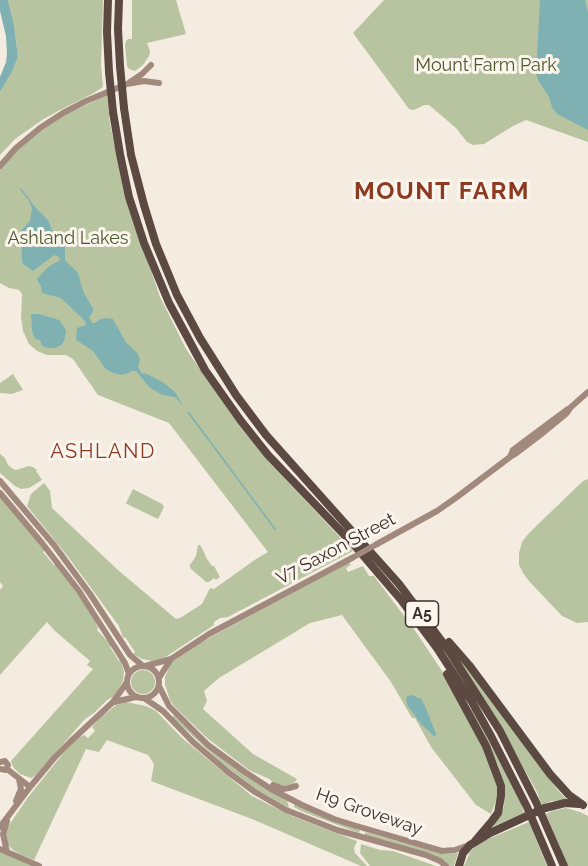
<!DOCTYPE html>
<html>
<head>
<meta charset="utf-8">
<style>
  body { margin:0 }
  canvas { display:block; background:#f4ebe1 }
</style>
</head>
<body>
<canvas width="588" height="866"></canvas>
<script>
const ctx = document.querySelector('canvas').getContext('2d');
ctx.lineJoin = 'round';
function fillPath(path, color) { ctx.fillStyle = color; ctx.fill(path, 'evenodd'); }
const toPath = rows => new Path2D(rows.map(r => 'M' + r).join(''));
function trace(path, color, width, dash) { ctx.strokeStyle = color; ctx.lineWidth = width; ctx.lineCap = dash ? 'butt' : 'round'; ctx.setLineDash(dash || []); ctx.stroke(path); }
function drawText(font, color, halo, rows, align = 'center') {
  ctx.font = font + ' Raleway,sans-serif'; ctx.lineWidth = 6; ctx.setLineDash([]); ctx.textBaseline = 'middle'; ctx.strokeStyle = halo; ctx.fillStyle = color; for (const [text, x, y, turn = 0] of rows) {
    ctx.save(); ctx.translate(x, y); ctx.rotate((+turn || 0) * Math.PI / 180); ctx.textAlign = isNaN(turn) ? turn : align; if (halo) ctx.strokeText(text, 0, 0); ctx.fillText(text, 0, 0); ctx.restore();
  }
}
const green = toPath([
  [8,0,103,0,101,65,103,87,94,93,58,111,42,120,15,139,0,155,0,92,12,72,18,57,14,25],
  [132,0,176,0,186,34,147,43,150,51,149,56,143,65,135,71,129,69,127,66,125,45,126,41,128,39,132,39],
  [384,0,588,0,588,142,526,120,513,126,484,144,473,145,467,142,456,128,429,105,424,105,414,110,409,109,353,33],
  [107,95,110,124,126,197,160,297,186,349,241,428,269,462,353,551,228,617,220,618,214,622,214,625,208,629,167,656,160,659,152,661,142,659,133,654,135,652,125,637,123,638,119,626,69,558,27,506,31,494,44,483,50,491,52,508,118,570,176,619,180,618,202,604,210,588,214,589,256,559,268,552,169,423,98,395,73,359,66,355,47,355,37,351,29,344,23,331,21,317,22,294,19,290,9,288,0,283,0,168,8,159,33,136,65,115],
  [13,374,23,390,12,394,0,393,0,383],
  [0,454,5,458,8,465,13,469,16,470,29,466,33,467,37,470,36,471,42,480,29,488,21,489,15,486,0,473],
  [588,479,588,622,577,623,562,616,529,581,523,573,519,565,519,553,522,542,529,533,583,481],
  [133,489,162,504,164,507,158,519,127,504,126,503],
  [0,496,45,550,43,552,54,565,56,564,80,597,93,616,98,628,97,630,111,645,110,647,119,661,121,660,124,672,123,681,114,696,107,700,94,713,85,719,36,775,31,778,20,774,13,767,11,761,93,669,87,665,90,661,55,631,47,622,0,675,0,590,3,586,0,582],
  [198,545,200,545,202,548,207,559,212,566,214,566,220,577,216,580,214,578,209,582,206,582,190,568,190,565,196,556],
  [349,562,351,565,346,568,348,572,363,566,369,576,374,576,414,629,442,671,465,711,479,737,498,786,497,798,491,814,476,805,431,747,415,718,412,718,391,682,342,615,310,623,219,678,204,691,207,701,203,709,253,754,297,779,294,783,285,786,277,785,269,779,249,770,207,738,174,706,170,700,165,685,165,677,171,663,200,643],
  [460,658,557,789,567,800,552,801,542,805,537,792,487,704,458,660],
  '131 682a12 12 0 1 1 24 0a12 12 0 1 1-24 0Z',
  [126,702,146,706,156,711,182,738,252,796,292,816,357,841,354,848,355,853,367,866,361,866,252,819,151,781,154,764,148,755,107,740,99,752,86,749,34,860,21,855,13,850,8,845,5,834,9,825,29,796,65,751,76,739,84,735,88,738,95,731,92,727,100,718,116,705],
  [472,709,520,799,524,813,492,827,504,807,505,789,498,765,470,710],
  [174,715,190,730,287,800,289,808,259,791,223,764,172,717],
  [294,803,360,830,359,833,301,811,294,807],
  [566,808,580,812,588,816,588,866,568,866,546,814,552,811],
  [529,822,547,866,464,866,470,852,476,844],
  [365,832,442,854,458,853,454,866,449,866,365,835],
  [361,844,380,850,393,851,436,866,370,866,360,853],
  [0,852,10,856,31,866,0,866]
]);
const water = toPath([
  [0,0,8,0,14,25,18,57,12,72,0,92,0,77,6,62,7,54,6,36,0,11],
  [540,0,585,0,588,13,588,130,557,114,552,107,549,97,538,80,536,73],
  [21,188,35,207,48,220,52,230,65,246,65,260,78,273,83,291,93,309,93,312,89,317,92,323,95,323,101,319,106,318,113,319,125,341,138,354,140,360,138,366,142,374,144,373,149,375,164,383,175,392,183,406,175,397,163,395,150,388,136,371,132,371,126,374,121,375,111,372,105,368,93,351,76,340,77,328,86,325,86,322,61,298,42,293,41,287,37,279,48,267,60,260,59,257,56,255,53,256,33,271,23,264,22,261,21,231,30,221,32,208,29,201,20,189],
  [31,314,39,314,59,320,65,328,66,332,64,341,61,345,55,348,48,348,42,346,40,340,35,339,32,330],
  [412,695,421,699,425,706,436,734,435,737,421,724,408,706,406,701,407,696]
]);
const stream = toPath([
  [188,412,275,529]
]);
const secondary = toPath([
  [130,82,142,74,151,65],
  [0,166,16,148,40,128,63,113,86,101,127,84,144,81,159,83],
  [510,457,513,450,568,409],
  [0,481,54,545,90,594,130,655,143,666],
  [0,493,42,543,79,591,125,663,129,674],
  [377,544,437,511,457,497,510,457,515,454,544,432,566,414,571,407,588,392],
  '127 682a16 16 0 1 1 32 0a16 16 0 1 1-32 0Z',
  [145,666,171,659,209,634,352,558],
  [159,678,171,659],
  [159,686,169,706,208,745,245,772,271,789,302,805,334,819,353,825,442,851,455,850,469,845],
  [144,698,163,711,193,742,228,772,255,792,286,810,337,830,426,855,440,861,446,866],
  [114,702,136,697],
  [0,762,5,761,8,765,6,770,0,769],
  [7,769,30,787],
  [273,785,283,789,289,788,296,786],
  [16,801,21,789,19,779],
  [7,821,3,834,7,852],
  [0,827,30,787,55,757,70,742,113,702,127,682],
  [0,849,39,866]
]);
const highway = toPath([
  [108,0,107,32,109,72],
  [119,0,118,29,120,66],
  [124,108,131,155,144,205,156,244,177,295,200,338,236,395,266,435,399,584,449,651,500,731,536,802,564,866],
  [113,112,120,154,129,197,144,243,169,303,205,370,241,421,268,455,354,545,402,601,437,648,472,702,491,736,527,807,552,866],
  [449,642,469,665,550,774,569,795,583,805],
  [447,674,486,746,501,786,501,796,498,813,492,821,475,841],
  [545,808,565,803,579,804],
  [459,866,463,853,470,845,490,833,527,816]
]);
const secondaryBridge = toPath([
  [352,558,377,544]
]);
const highwayBridge = toPath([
  [120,66,124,108],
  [109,72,113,112],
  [527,816,545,808]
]);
const shields = [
  [422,614,33]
];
const shieldNames = [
  ["A5",422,614]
];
const parkNames = [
  ["Mount Farm Park",486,66],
  ["Ashland Lakes",68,239]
];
const streetNames = [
  ["V7 Saxon Street",336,549,-28],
  ["H9 Groveway",369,812,19]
];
const neighbourhoodNames = [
  ["ASHLAND",103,452]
];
const districtNames = [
  ["MOUNT FARM",442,192]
];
fillPath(green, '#b8c4a0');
fillPath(water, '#7fb0b2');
trace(stream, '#7fb0b2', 1.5);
trace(secondary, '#a18a7d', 6);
trace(highway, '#5c4a42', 8);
trace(secondaryBridge, '#a18a7d', 6);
trace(highwayBridge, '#5c4a42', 8);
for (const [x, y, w] of shields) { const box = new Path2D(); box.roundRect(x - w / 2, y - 13, w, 26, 4.5); ctx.fillStyle = '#fbf5ee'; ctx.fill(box); trace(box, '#3b302b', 1.5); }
drawText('bold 16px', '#3b302b', null, shieldNames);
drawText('18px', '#4a5a2e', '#fbf5ee', parkNames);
drawText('18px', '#3b302b', '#fbf5ee', streetNames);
ctx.letterSpacing = '1.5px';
drawText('20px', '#8c3b22', '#fbf5ee', neighbourhoodNames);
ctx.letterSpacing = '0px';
ctx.letterSpacing = '1.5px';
drawText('bold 24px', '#8c3b22', '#fbf5ee', districtNames);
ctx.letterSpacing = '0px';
</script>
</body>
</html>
